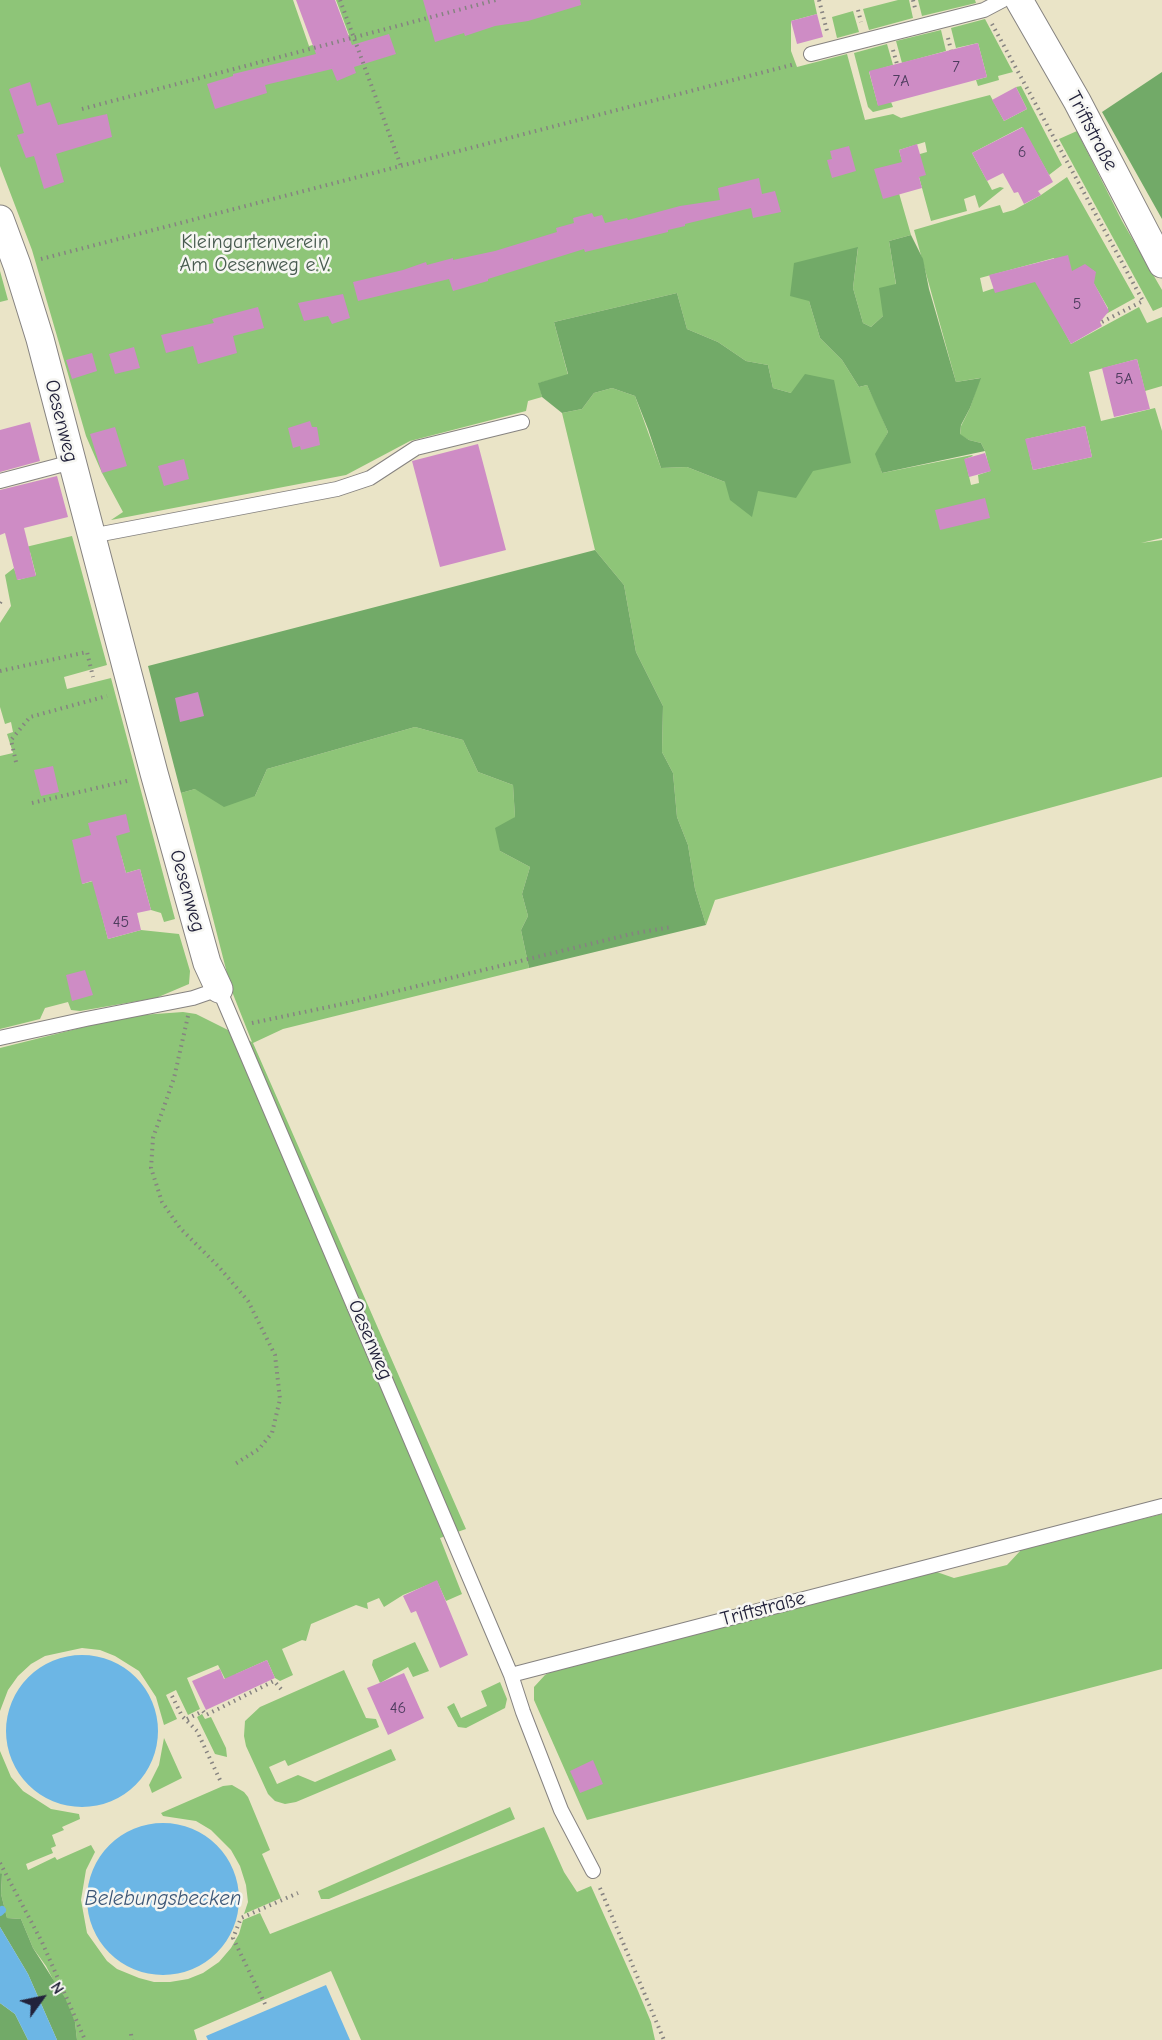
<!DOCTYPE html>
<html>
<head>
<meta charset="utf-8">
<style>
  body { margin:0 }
  #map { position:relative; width:1162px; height:2040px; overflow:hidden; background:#eae4c7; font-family:"Comic Neue",sans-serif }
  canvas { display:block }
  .north { position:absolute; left:12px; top:1968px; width:60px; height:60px; -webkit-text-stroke:4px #f6f6f2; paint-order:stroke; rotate:57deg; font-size:16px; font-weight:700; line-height:24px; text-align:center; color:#22223b }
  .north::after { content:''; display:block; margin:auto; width:21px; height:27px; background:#22223b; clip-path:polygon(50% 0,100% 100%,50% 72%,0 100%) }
</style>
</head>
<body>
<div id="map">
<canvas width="1162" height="2040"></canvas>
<div class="north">N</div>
</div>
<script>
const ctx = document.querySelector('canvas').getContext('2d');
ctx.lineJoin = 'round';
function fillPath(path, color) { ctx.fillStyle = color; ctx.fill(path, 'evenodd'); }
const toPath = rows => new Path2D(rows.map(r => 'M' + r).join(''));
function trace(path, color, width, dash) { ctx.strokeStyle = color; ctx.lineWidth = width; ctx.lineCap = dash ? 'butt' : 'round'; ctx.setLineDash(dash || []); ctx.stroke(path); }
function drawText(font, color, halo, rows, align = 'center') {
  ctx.font = font + ' "Comic Neue",sans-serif'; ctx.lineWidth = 5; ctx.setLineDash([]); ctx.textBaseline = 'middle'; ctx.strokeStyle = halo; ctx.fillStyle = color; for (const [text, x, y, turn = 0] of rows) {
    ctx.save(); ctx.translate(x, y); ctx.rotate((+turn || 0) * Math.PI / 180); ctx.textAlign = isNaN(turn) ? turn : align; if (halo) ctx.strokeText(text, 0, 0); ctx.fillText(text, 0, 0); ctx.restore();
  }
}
const green = toPath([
  [0,0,293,0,309,46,349,35,336,0,814,0,817,14,791,21,791,51,797,67,847,54,865,120,893,114,901,118,990,95,1004,121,1027,109,1016,87,1021,86,1062,165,1049,175,1022,127,972,153,992,190,1000,187,1004,188,979,208,975,195,964,199,967,211,931,221,919,177,920,154,927,152,925,142,899,150,903,164,892,169,911,235,889,241,896,285,883,316,871,327,863,323,853,288,858,248,809,301,820,338,842,360,859,387,867,385,878,408,888,432,876,454,882,473,972,455,973,456,965,459,971,485,979,483,978,475,990,471,985,451,981,443,969,440,960,435,961,426,970,408,980,378,956,382,914,230,1000,205,1003,213,1014,210,1041,195,1067,177,1135,298,1106,314,1108,308,1093,282,1094,271,1085,266,1043,292,1071,344,1139,307,1147,323,1162,317,1162,386,1145,391,1137,359,1089,372,1101,421,1155,408,1162,431,1162,538,1141,543,1162,540,1162,777,715,900,706,925,695,889,688,845,677,817,673,773,662,752,663,706,636,652,624,585,595,550,562,413,582,409,594,393,612,388,635,396,661,468,687,467,725,482,758,491,791,393,773,388,768,365,746,361,718,342,687,329,677,293,554,322,568,375,539,383,542,397,528,401,526,411,410,441,346,475,111,520,123,512,102,473,86,436,32,250,0,166],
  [1054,258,1057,267,983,292,980,278],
  [1085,426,1092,457,1033,470,1026,439],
  [898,0,909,0,913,18,869,30,863,9],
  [918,0,975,0,976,3,922,16],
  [853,11,859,32,837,38,832,17],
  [985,19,1013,72,998,76,999,80,978,86,976,80,987,77,978,43,956,48,951,28],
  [941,30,946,51,902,63,896,41],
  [887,44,893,65,869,72,878,105,891,102,893,107,873,112,868,107,854,53],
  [1077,131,1122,221,1162,290,1162,307,1153,311,1059,139],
  [0,271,8,300,0,302],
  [72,536,107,665,64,677,67,689,111,678,175,919,164,922,161,913,151,910,140,869,126,873,121,855,88,864,82,884,93,881,108,939,141,930,179,934,190,971,189,984,156,998,80,1011,71,1010,68,1002,45,1008,40,1019,0,1029,0,756,13,753,7,734,13,732,11,722,5,724,0,707,0,623,11,606,5,575,14,568,18,580,36,575,30,552,15,556,13,550],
  [415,727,463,740,478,772,513,785,515,817,500,851,530,867,522,894,528,916,521,930,529,968,283,1029,253,1043,466,1529,440,1538,462,1594,446,1601,437,1581,403,1595,384,1607,379,1598,367,1603,368,1609,356,1605,311,1624,306,1641,302,1640,282,1649,293,1675,280,1681,275,1678,267,1660,236,1674,235,1678,226,1681,218,1665,187,1678,200,1709,188,1715,176,1690,166,1695,177,1719,164,1725,156,1697,139,1671,115,1656,100,1650,82,1648,45,1656,31,1664,18,1676,8,1690,0,1711,0,1048,128,1016,183,1012,196,1014,252,1042,231,989,181,793,195,789,255,796,267,769],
  [1162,1514,1162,1669,587,1820,534,1700,534,1687,545,1675,558,1668,934,1571,954,1578,1007,1565,1022,1549],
  [415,1642,429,1671,413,1677,408,1667,380,1683,372,1665,373,1660],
  [344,1670,366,1718,376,1719,379,1727,288,1766,285,1760,269,1767,277,1784,298,1775,315,1782,391,1749,396,1760,296,1802,285,1804,275,1801,268,1794,246,1746,244,1736,245,1721,260,1707],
  [500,1682,507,1699,505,1708,466,1728,458,1727,447,1707,454,1703,461,1718,487,1706,481,1691],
  [202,1714,205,1719,211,1717,226,1748,227,1757,215,1754,197,1717],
  [164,1738,182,1778,152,1793,149,1785,159,1765],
  [0,1751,11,1777,23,1791,51,1809,79,1814,80,1819,62,1827,64,1830,52,1835,56,1846,51,1848,53,1853,26,1864,28,1870,55,1857,57,1860,91,1845,95,1852,86,1870,81,1900,87,1933,107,1961,117,1969,139,1978,154,1982,170,1982,188,1979,203,1973,219,1962,231,1948,239,1934,243,1920,260,1913,270,1934,544,1827,564,1872,577,1892,591,1886,638,1991,651,2022,655,2040,361,2040,331,1971,194,2030,197,2040,77,2040,75,2022,46,1966,33,1948,21,1919,7,1918,1,1894,2,1875,0,1873],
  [232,1785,244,1792,248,1797,270,1850,262,1854,281,1898,244,1914,248,1902,246,1885,240,1866,231,1850,211,1830,196,1821,163,1816,161,1813,223,1786],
  [510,1807,515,1819,329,1899,321,1899,318,1891]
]);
const forest = toPath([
  [1162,72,1162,219,1102,112],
  [911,235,923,259,929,289,956,382,981,378,970,408,961,425,960,434,969,440,981,443,985,451,882,473,875,454,888,432,867,385,859,387,842,360,820,338,809,301,790,296,794,263,858,247,853,288,863,323,871,327,883,316,879,288,896,284,889,241],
  [677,293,687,329,718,342,746,361,768,365,773,388,791,393,805,374,834,380,851,463,813,471,796,498,758,491,752,517,730,500,725,482,687,467,661,468,648,429,635,396,612,388,594,393,582,409,562,413,542,397,538,383,568,374,554,322],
  [595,550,624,585,636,652,663,706,662,752,673,773,677,817,688,845,695,889,706,925,529,968,521,930,528,916,522,894,530,867,500,851,495,828,515,817,513,785,478,772,463,740,415,727,267,769,255,796,224,807,195,789,181,793,148,666],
  [0,1873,2,1874,1,1894,7,1918,21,1919,33,1948,65,1998,75,2022,77,2040,57,2040,28,1974,0,1927],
  [0,2003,15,2014,28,2040,0,2040]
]);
const water = toPath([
  '6 1731a76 76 0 1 1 152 0a76 76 0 1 1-152 0Z',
  '87 1899a76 76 0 1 1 152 0a76 76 0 1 1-152 0Z',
  [0,1927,28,1974,57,2040,28,2040,15,2014,0,2003],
  [326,1985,350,2040,208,2040,206,2036]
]);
const stream = toPath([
  [0,1912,2,1910]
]);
const building = toPath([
  [296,0,335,0,352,45,389,34,396,54,354,67,356,73,337,81,332,69,265,85,267,93,215,109,207,84,233,76,233,74,316,54],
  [423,0,580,0,581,5,528,21,495,26,465,36,464,33,435,42],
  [817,14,823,37,797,44,791,21],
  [978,43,987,77,878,106,869,71],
  [30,82,37,106,50,102,58,125,107,114,112,137,56,154,64,182,44,189,34,156,26,158,17,135,24,133,9,89],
  [1016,87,1027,109,1004,121,992,100],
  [1023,127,1053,182,1038,191,1041,195,1024,204,1018,192,1014,193,1003,173,987,181,972,153],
  [917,144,926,175,919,177,922,188,883,199,874,169,902,162,899,150],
  [849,146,856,171,832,178,827,160,832,159,830,151],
  [759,178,762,194,775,191,781,212,753,218,751,208,685,224,685,226,668,230,668,232,585,252,584,249,488,279,488,281,453,291,449,279,358,301,353,282,403,270,426,262,427,265,453,258,453,260,495,251,557,232,556,228,574,223,573,218,592,213,594,217,602,215,605,223,627,218,628,220,680,206,720,200,718,188],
  [1068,255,1072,271,1085,264,1096,272,1094,283,1109,311,1100,322,1102,326,1071,344,1035,282,995,293,989,275],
  [343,294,350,318,332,324,328,316,304,321,298,303],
  [258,307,264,328,233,336,237,353,198,364,193,346,166,353,161,335,214,323,212,319],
  [134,347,140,368,115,374,109,354],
  [92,353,97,371,72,379,66,360],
  [1137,359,1150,409,1114,417,1102,368],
  [310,421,312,427,317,427,320,445,301,450,300,446,293,448,288,428],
  [30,422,40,461,0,472,0,430],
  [1085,426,1092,457,1033,470,1025,439],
  [115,427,127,466,102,473,90,434],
  [478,444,506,550,440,567,412,461],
  [985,453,991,471,969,477,964,459],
  [184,459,189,479,164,486,158,466],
  [57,476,68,517,24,528,36,576,17,580,5,533,0,535,0,490],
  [985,498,990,518,940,530,935,510],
  [198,692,204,716,180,722,175,698],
  [53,766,59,792,41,796,34,770],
  [126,814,130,832,116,836,126,873,140,869,151,910,137,913,141,930,108,939,92,881,82,884,72,840,91,835,88,823],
  [85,970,93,995,72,1001,66,975],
  [437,1580,468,1655,440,1668,416,1611,411,1613,403,1596],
  [267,1660,275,1678,206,1710,192,1681,220,1669,224,1679],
  [404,1673,424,1718,388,1735,367,1688],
  [593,1760,603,1784,580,1793,570,1771]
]);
const path = toPath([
  [340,0,401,166],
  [819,0,827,31],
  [913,0,915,8],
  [858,10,861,22],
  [992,24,1143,301,1100,323],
  [948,38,951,50],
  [893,50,897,64],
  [82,109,496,0],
  [41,259,795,64],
  [0,603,1,601],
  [0,671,87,652,93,677],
  [16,762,11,740,30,717,107,696],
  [32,803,131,780],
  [188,1016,174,1078,153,1138,151,1168,162,1202,180,1228,218,1266,248,1301,275,1355,280,1399,272,1433,259,1449,235,1464],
  [252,1023,352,1002,631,934,671,927],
  [172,1696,182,1716,197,1731,220,1780],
  [187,1719,203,1711,206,1715,274,1681,281,1689],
  [0,1863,42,1942,85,2040],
  [600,1888,664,2040],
  [265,2004,233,1938,241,1918,298,1893],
  [131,2034,132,2040]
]);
const lane = toPath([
  [811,54,984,10,1003,0],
  [0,481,72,462],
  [91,536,337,489,370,478,416,448,522,422],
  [0,1038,86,1019,193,998,219,989,511,1675,1162,1506],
  [511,1675,523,1712,561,1810,593,1871]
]);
const street = toPath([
  [1019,0,1077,101,1162,264],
  [0,219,17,265,40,339,154,773,207,963,219,989]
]);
const numberNames = [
  ["7",956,67],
  ["7A",901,81],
  ["6",1022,152],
  ["5",1077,304],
  ["5A",1124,379],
  ["45",121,922],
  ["46",398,1708]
];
const streetNames = [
  ["Triftstraße",1092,131,62],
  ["Oesenweg",61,421,76],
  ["Oesenweg",187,891,74],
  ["Oesenweg",370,1340,67],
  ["Triftstraße",763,1609,-15]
];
const parkNames = [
  ["Kleingartenverein",255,242],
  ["Am Oesenweg e.V.",255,265]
];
const waterNames = [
  ["Belebungsbecken",163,1899]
];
fillPath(green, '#8ec578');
fillPath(forest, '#72aa68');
fillPath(water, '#6cb6e5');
trace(stream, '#6cb6e5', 8);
fillPath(building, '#ce8cc5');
trace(lane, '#868381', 16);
trace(street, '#868381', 29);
trace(path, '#868381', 4, [1.5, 4.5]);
trace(lane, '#fff', 14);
trace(street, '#fff', 27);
drawText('16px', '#4d3c5e', null, numberNames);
drawText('20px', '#22223b', '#f6f6f2', streetNames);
drawText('20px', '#485b50', '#f6f6f2', parkNames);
drawText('italic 21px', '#3c5676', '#f6f6f2', waterNames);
</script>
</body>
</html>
